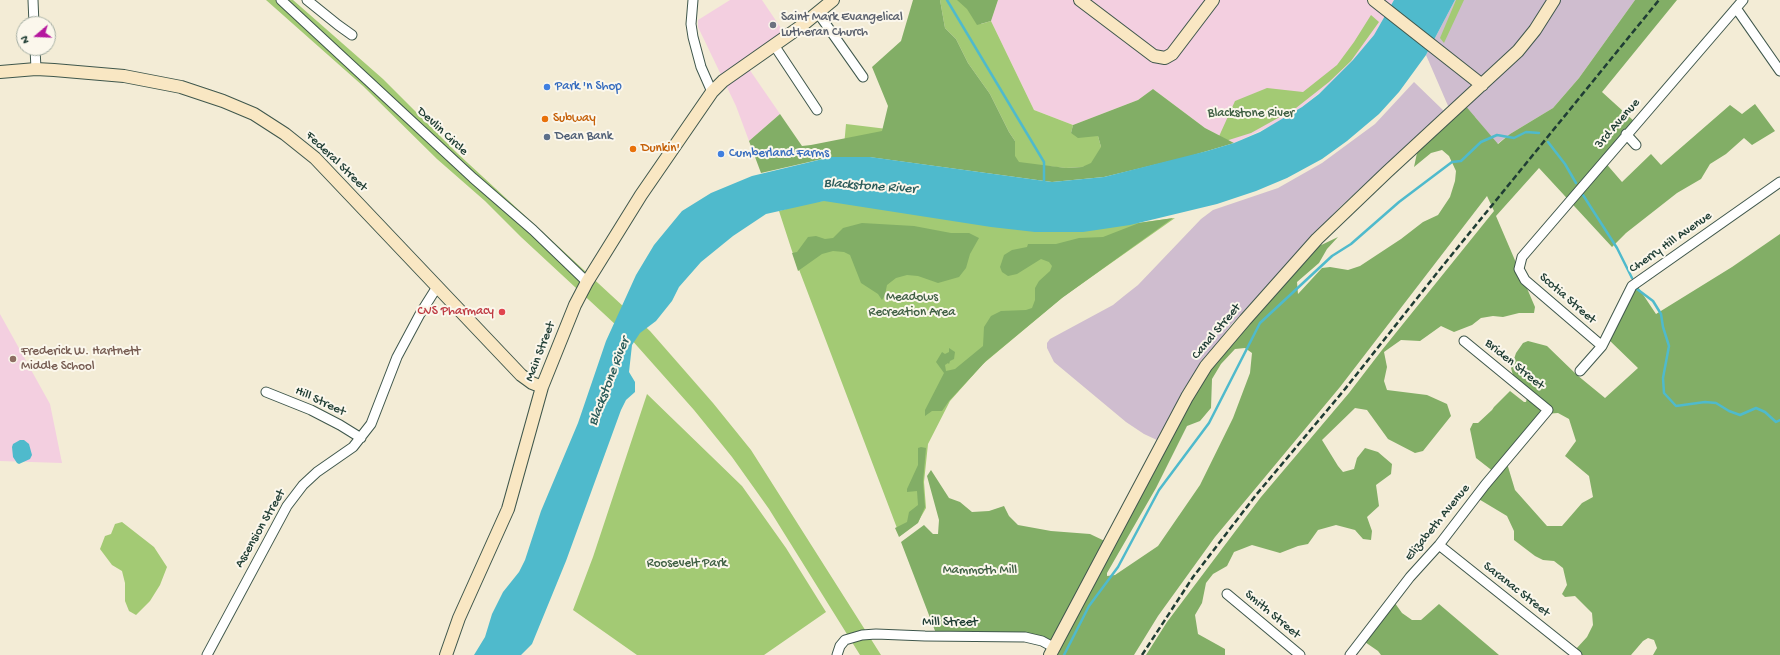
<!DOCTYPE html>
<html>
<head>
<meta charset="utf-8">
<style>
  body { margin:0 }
  #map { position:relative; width:1780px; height:655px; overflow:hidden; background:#f3ecd6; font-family:"Gochi Hand",sans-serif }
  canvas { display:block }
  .north { position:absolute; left:16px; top:16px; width:40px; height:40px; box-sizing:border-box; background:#fbf7ec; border:1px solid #a3ada2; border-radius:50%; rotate:251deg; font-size:11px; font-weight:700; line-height:16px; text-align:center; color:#1f3d34 }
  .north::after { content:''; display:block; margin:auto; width:14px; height:18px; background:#b5179e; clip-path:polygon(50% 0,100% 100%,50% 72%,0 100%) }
</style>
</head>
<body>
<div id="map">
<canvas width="1780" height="655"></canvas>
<div class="north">N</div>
</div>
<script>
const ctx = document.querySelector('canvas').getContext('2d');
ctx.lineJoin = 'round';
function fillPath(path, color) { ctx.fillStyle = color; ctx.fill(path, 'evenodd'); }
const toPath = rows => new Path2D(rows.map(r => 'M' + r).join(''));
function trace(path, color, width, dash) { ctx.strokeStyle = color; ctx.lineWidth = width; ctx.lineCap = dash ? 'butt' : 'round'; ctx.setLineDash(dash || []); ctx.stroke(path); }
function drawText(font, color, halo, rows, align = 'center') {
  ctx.font = font + ' "Gochi Hand",sans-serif'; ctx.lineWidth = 4; ctx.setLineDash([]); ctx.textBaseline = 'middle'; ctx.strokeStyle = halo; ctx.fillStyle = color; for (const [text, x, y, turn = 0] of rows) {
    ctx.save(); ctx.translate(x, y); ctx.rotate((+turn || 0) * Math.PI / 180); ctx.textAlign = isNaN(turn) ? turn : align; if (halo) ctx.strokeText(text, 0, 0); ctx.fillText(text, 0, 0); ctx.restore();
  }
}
const built = toPath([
  [730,0,762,0,787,37,747,66,780,114,749,141,736,106,698,27,698,20],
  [998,0,1394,0,1374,35,1353,60,1335,80,1302,107,1271,126,1234,143,1205,128,1153,89,1138,100,1073,125,1034,110,991,21],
  [0,314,50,404,62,463,0,461]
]);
const industrial = toPath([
  [1455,0,1635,0,1579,78,1553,108,1510,134,1497,144,1475,117,1452,115,1426,55],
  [1414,82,1444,111,1340,207,1230,326,1185,387,1157,440,1144,434,1126,422,1054,362,1047,348,1047,343,1050,339,1113,305,1124,296,1138,285,1201,219,1213,210,1278,188,1322,163,1375,124]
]);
const green = toPath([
  [266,0,293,0,383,79,457,153,650,331,713,403,751,450,881,655,860,655,769,509,732,457,694,410,630,338,521,237,485,201,437,159,363,86],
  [940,0,967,0,981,24,991,21,1034,110,1073,125,1071,133,1098,136,1101,147,1216,143,1235,101,1267,88,1303,92,1337,65,1354,42,1371,15,1379,22,1351,61,1329,82,1296,108,1251,133,1216,144,1082,167,1066,168,844,146,846,124,986,141,1015,141,1009,132,990,94,968,63,956,39,945,28],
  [1456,0,1464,0,1444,43,1440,38],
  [836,200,1137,223,1175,218,1063,297,983,364,950,401,928,444,924,482,926,508,918,522,900,536,792,251,779,211,811,202],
  [647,394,742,486,786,548,826,612,764,655,637,655,573,610,593,557],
  [122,522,154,547,167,567,160,585,150,601,136,615,129,611,125,601,125,583,122,571,112,565,100,549,105,536,111,534,115,524]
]);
const forest = toPath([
  [913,0,940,0,945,28,956,39,968,63,990,94,1009,132,1015,141,1015,156,1019,162,1066,168,1082,167,1091,163,1101,147,1098,136,1078,138,1071,133,1073,125,1138,100,1153,89,1205,128,1234,143,1187,157,1104,177,1052,182,869,157,831,157,761,173,749,141,780,114,802,146,811,145,882,131,888,106,872,67,901,41],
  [957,0,998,0,991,21,977,25,967,9],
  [1635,0,1677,0,1602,92,1635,122,1603,160,1622,182,1651,154,1661,165,1730,105,1742,114,1755,104,1775,131,1752,145,1744,138,1726,154,1710,164,1701,179,1677,193,1626,233,1612,247,1539,168,1496,216,1535,307,1534,313,1519,313,1503,317,1493,316,1481,318,1472,325,1454,332,1441,326,1420,341,1401,340,1384,352,1387,367,1384,381,1387,390,1427,395,1447,404,1451,416,1423,451,1415,453,1388,439,1367,410,1355,408,1322,440,1338,466,1343,472,1354,469,1357,458,1365,448,1378,452,1392,464,1391,474,1376,485,1379,506,1367,517,1372,531,1371,540,1363,539,1355,530,1336,525,1318,530,1308,544,1298,546,1280,553,1252,545,1234,552,1227,566,1213,574,1206,583,1202,603,1195,615,1198,634,1225,649,1225,655,1146,655,1167,622,1261,497,1349,393,1382,350,1494,211,1487,196,1340,387,1215,537,1158,616,1134,655,1050,655,1052,650,1042,641,937,636,901,542,924,525,933,534,938,534,939,520,927,476,931,470,949,498,960,502,972,512,989,511,1004,506,1009,516,1018,525,1051,531,1090,534,1111,544,1192,388,1313,249,1338,237,1327,249,1319,263,1297,282,1298,294,1322,268,1330,267,1348,270,1360,266,1401,239,1423,222,1438,215,1450,197,1455,181,1456,171,1449,156,1442,150,1431,153,1414,167,1417,153,1421,145,1464,104,1498,144,1510,134,1553,108,1579,78],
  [1245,348,1252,353,1250,373,1233,418,1200,485,1158,546,1115,575,1107,576,1107,573,1156,488,1187,426,1200,421,1211,408,1212,379,1221,364,1235,349],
  [1173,218,1062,298,986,361,949,401,942,411,932,411,925,416,925,410,944,373,936,362,942,352,945,354,949,352,949,348,955,352,954,359,950,361,949,364,948,363,945,365,946,371,955,369,983,346,984,327,991,316,1001,311,1026,310,1032,308,1035,300,1035,288,1039,281,1050,271,1052,266,1049,262,1041,259,1017,274,1008,276,1002,272,1000,267,1004,255,1012,250,1027,247,1028,244,1056,244,1079,238,1103,237,1139,223],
  [862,223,914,226,951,233,969,233,979,238,970,254,966,268,959,277,938,283,918,276,907,275,896,278,887,285,885,295,882,300,878,294,861,283,850,255,844,252,833,251,822,254,798,271,792,253,797,252,808,237,816,236,825,239,833,238,843,228],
  [1780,234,1780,655,1653,655,1657,648,1654,640,1648,638,1643,641,1631,655,1577,655,1576,649,1587,637,1593,625,1592,613,1575,596,1565,597,1562,594,1567,585,1563,568,1554,561,1543,560,1535,556,1514,540,1514,531,1507,516,1477,498,1494,472,1476,458,1470,429,1473,423,1478,423,1492,410,1494,407,1510,391,1524,402,1526,402,1527,398,1514,379,1511,368,1516,353,1523,343,1528,341,1547,346,1577,375,1605,398,1638,368,1608,339,1636,284,1656,314,1732,267],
  [1558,413,1569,419,1576,441,1565,456,1589,476,1593,497,1582,503,1562,526,1547,526,1515,490,1506,460,1544,414],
  [921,447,926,448,923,482,925,507,918,523,899,537,895,528,907,522,909,512,918,505,917,491,907,492,907,489,918,465,918,448],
  [1392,599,1402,613,1412,620,1421,620,1439,604,1499,655,1381,655,1378,651,1362,640]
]);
const water = toPath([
  [1394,0,1455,0,1426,55,1399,92,1379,114,1347,141,1322,159,1287,178,1256,191,1217,204,1130,225,1083,232,1035,232,991,227,824,201,766,214,733,236,701,262,679,287,672,301,656,321,640,333,632,345,629,372,635,382,635,392,626,400,621,410,566,561,532,644,521,655,474,655,485,637,492,614,503,592,519,572,525,560,541,511,578,423,606,341,636,275,654,245,682,211,711,193,752,176,831,157,870,157,1052,182,1104,177,1207,151,1234,143,1260,132,1302,107,1319,94,1353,60,1374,35],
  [20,440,24,440,29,444,32,455,30,459,19,464,17,463,13,457,12,447,13,444]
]);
const stream = toPath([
  [947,0,1044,162,1044,184],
  [1548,142,1565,164,1576,183],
  [1583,195,1617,248,1632,278],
  [1637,289,1653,301,1661,314,1663,327,1669,346,1663,378,1664,393,1676,406,1705,402,1716,403,1729,411,1740,415,1756,408,1765,412,1776,422,1780,420],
  [1064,655,1089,606,1118,567,1159,490,1209,423,1260,323,1332,256,1351,244,1399,202,1452,162,1461,161,1481,142,1497,135,1514,138,1526,132,1539,133]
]);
const street = toPath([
  [33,0,34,24],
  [281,0,473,178,533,230,587,282],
  [307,0,338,25,352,35],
  [693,0,691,24,693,37,701,67,712,92],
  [1736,8,1780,71],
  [818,13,863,77],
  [774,45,817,110],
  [35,48,36,69],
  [1626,134,1636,145],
  [1602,346,1525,280,1519,269,1522,257,1743,0],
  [1580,371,1602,346,1632,286,1780,182],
  [266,392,311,410,340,425,361,438],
  [1439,545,1577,655],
  [1227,594,1300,655],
  [207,655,287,506,303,485,317,472,353,447,371,424,397,357,420,314,437,287],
  [837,655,840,646,845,640,862,635,876,634,925,636,1025,637,1042,641,1055,648],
  [1350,655,1410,577,1439,545,1485,485,1548,410,1464,341]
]);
const secondary = toPath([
  [1080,0,1154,56,1165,58,1172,54,1213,0],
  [1374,0,1482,85],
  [0,72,36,69,54,70,124,76,181,87,223,101,254,114,285,134,315,158,521,375,532,383,542,387],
  [446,655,459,618,508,509,542,387,575,305,587,282,641,195,712,92,723,81,800,27,833,0],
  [1050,655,1187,397,1206,366,1245,320,1317,239,1387,172,1518,51,1535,30,1554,0]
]);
const rail = toPath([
  [1142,655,1193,577,1256,495,1345,389,1441,268,1659,0]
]);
const markers = [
  [773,25,4,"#6b7280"],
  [547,87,4,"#3f7fe0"],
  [545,119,4,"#e8710a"],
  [547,137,4,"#5c6f8a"],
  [633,149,4,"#e8710a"],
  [721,154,4,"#3f7fe0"],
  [502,312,4,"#e0444e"],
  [13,359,4,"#8d6e63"]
];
const worshipNames = [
  ["Saint Mark Evangelical",781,18],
  ["Lutheran Church",781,33]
];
const shopNames = [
  ["Park 'n Shop",555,87],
  ["Cumberland Farms",729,154]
];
const parkNames = [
  ["Blackstone River",1251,114],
  ["Meadows",912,298],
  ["Recreation Area",912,313],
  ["Roosevelt Park",687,564],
  ["Mammoth Mill",980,571]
];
const foodNames = [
  ["Subway",553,119],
  ["Dunkin'",641,149]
];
const streetNames = [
  ["3rd Avenue",1618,124,-49],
  ["Devlin Circle",442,132,43],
  ["Federal Street",336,162,44],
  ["Cherry Hill Avenue",1671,243,-35],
  ["Scotia Street",1567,299,41],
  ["Canal Street",1217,332,-50],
  ["Main Street",541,352,-69],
  ["Briden Street",1514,365,39],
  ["Hill Street",320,402,25],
  ["Elizabeth Avenue",1438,523,-51],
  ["Ascension Street",261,529,-60],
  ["Saranac Street",1516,590,38],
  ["Smith Street",1272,615,40],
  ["Mill Street",950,623]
];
const serviceNames = [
  ["Dean Bank",555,137]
];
const healthNames = [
  ["CVS Pharmacy",494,312]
];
const educationNames = [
  ["Frederick W. Hartnett",21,352],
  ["Middle School",21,367]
];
const waterNames = [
  ["Blackstone River",870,187,4],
  ["Blackstone River",610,382,-69]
];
fillPath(built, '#f3cfe0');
fillPath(industrial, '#cfbdcf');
fillPath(green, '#a3ca74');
fillPath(forest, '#82ae66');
fillPath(water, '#4fbacc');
trace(stream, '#4fbacc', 2.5);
trace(street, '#3f574c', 11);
trace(secondary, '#3f574c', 14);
trace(street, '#fff', 9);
trace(secondary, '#f9e7c3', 12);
trace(rail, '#1f3d34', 2.5, [6, 3]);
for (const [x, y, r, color] of markers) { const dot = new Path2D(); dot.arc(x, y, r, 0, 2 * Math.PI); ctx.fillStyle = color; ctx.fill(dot); trace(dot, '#fbf7ec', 1.5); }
drawText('13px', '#5b616d', '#fbf7ec', worshipNames, 'left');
drawText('13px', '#366cbe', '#fbf7ec', shopNames, 'left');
drawText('13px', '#406044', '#fbf7ec', parkNames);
drawText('13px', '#c56008', '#fbf7ec', foodNames, 'left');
drawText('13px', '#1f3d34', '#fbf7ec', streetNames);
drawText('13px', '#4e5e75', '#fbf7ec', serviceNames, 'left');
drawText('13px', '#be3a42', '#fbf7ec', healthNames, 'right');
drawText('13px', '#785e54', '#fbf7ec', educationNames, 'left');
drawText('italic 14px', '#2b5c5a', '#fbf7ec', waterNames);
</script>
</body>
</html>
